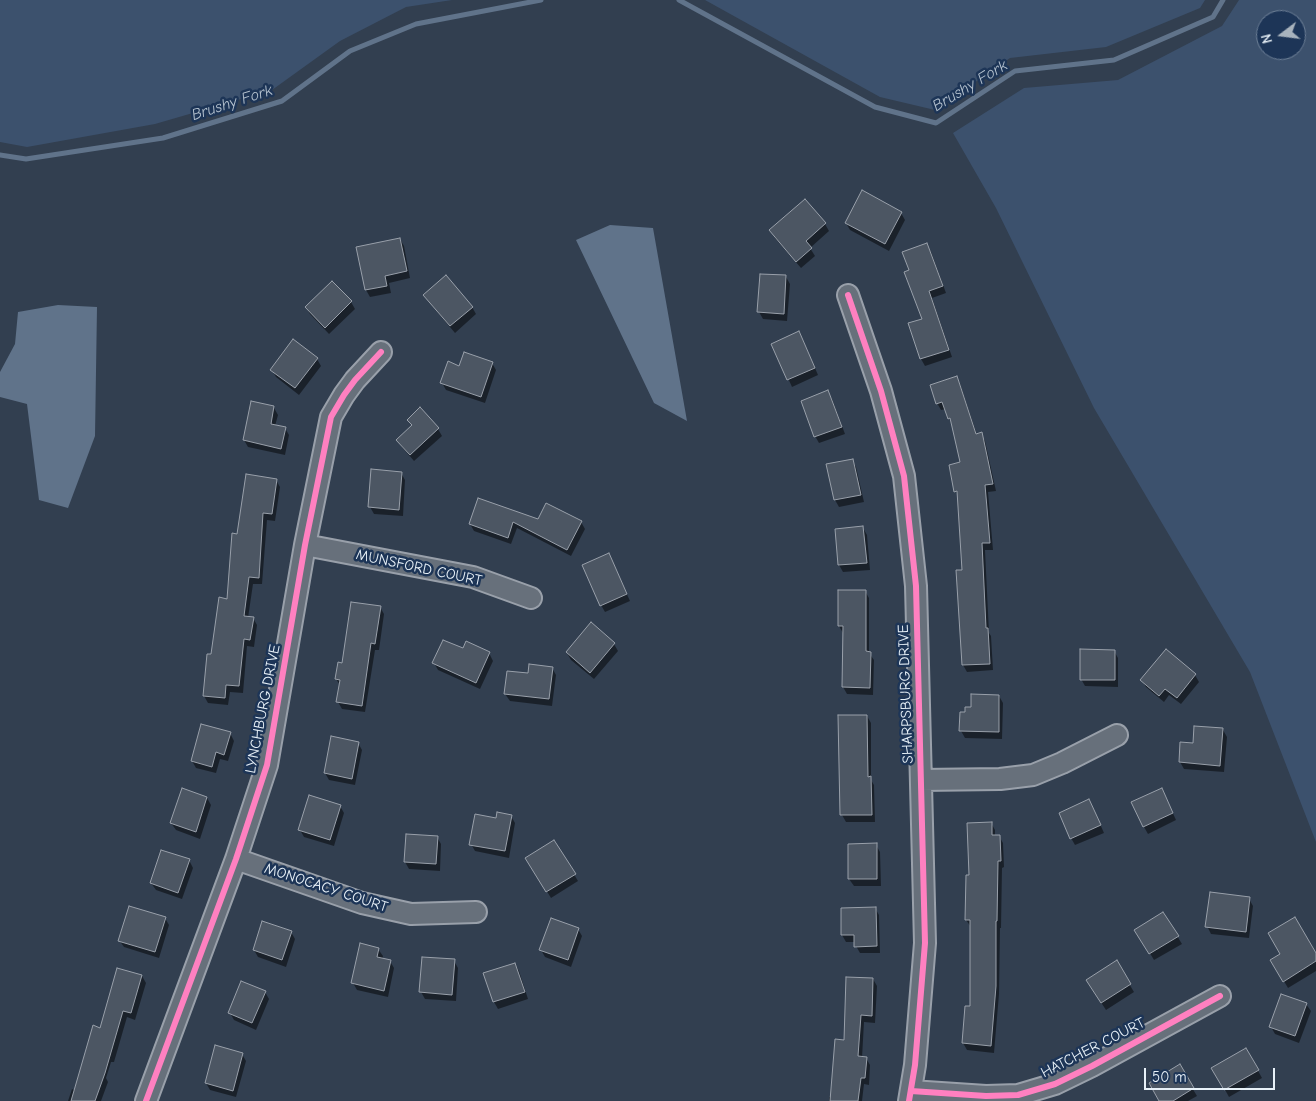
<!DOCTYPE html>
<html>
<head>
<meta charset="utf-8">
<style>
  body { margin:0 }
  #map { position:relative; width:1316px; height:1101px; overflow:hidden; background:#323f50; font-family:"Comic Neue",sans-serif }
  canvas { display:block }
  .north { position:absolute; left:1256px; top:10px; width:50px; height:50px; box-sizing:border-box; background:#1d3557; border:1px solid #6e8097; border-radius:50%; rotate:255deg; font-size:14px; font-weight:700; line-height:20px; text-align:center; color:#e8f1f8 }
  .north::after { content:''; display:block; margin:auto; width:18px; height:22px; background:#a8b3bd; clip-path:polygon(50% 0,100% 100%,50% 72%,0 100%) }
  .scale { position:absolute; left:1144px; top:1068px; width:131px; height:22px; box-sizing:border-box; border:2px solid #e8f1f8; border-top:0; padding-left:6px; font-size:15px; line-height:18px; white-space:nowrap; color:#e8f1f8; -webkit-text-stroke:4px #1d3557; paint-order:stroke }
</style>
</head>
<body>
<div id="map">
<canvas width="1316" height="1101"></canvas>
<div class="north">N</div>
<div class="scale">50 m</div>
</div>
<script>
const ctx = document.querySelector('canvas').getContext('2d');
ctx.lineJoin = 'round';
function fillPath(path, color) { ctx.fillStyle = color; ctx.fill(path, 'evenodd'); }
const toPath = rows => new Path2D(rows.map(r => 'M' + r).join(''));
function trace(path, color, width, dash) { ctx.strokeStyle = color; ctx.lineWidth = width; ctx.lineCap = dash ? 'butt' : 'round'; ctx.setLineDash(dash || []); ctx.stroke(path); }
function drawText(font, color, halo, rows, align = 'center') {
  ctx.font = font + ' "Comic Neue",sans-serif'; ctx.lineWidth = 5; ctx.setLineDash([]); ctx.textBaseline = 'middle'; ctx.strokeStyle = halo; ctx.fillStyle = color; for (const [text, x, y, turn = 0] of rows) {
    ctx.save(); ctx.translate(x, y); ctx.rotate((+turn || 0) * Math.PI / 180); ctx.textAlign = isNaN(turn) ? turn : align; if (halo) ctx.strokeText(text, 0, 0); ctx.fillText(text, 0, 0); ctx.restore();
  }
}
const green = toPath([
  [0,0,452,0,406,7,340,41,272,90,155,124,27,147,0,142],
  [705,0,1205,0,1200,8,1106,47,1010,58,935,110,880,97],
  [1239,0,1316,0,1316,842,1250,672,1094,408,996,208,953,133,1024,88,1118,80,1222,26],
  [1266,20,1296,20,1296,50,1266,50]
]);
const water = toPath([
  [610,225,653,228,687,421,654,403,576,240],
  [58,305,97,307,95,436,68,508,39,500,27,404,0,397,0,372,15,344,18,312]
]);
const shadow = toPath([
  [804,201,825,224,829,231,810,248,815,256,801,268,775,238,771,231],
  [901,213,905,220,889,251,850,230,846,223],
  [400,239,404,246,410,278,389,283,391,293,370,297,366,290,357,248],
  [927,245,931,252,946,293,932,298,952,357,925,366,921,359,923,320,911,271],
  [786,277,790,284,787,321,763,319,759,312],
  [425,295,472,307,476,314,455,333,429,302],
  [351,302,355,309,329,334,310,314,306,307],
  [803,340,818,375,792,387,773,345],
  [317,359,321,366,299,395,276,377,272,370],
  [492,363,496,370,485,403,446,390,442,383,460,367],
  [956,377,960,384,977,435,981,434,985,441,996,491,988,492,993,550,985,550,989,633,991,636,993,670,967,672,963,665,963,571,958,496,956,491,950,466,961,463,953,426,949,418,946,409,941,410,937,403],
  [828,392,832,399,845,434,819,443,815,436],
  [274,408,278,415,275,426,285,428,289,435,285,455,248,447,244,440],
  [409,420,438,429,442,436,414,461,402,447,398,440,413,426],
  [852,460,856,467,864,502,839,507,835,500,827,465],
  [401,473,405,480,403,516,374,514,370,507],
  [276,480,280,487,275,521,267,520,262,584,253,584,248,618,253,618,257,625,254,647,247,646,243,693,230,692,228,705,208,703,204,696,212,655,228,600,238,535],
  [538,520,581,522,585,529,571,556,517,528,511,544,474,531,470,524],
  [863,528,867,535,870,570,843,572,839,565,836,530],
  [609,555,630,601,605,612,601,605],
  [865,591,869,598,869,653,874,660,873,695,847,694,843,687,844,633,843,633,839,626,839,592],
  [380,607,384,614,379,650,375,650,365,712,342,709,338,702,340,685,336,679,344,664],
  [614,644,618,651,594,679,571,660,567,653],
  [463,650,489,653,493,661,480,689,438,670,434,663],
  [1114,651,1118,658,1118,687,1085,686,1081,679],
  [552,668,556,675,552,706,510,701,505,694],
  [1195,675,1199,682,1181,704,1169,695,1164,702,1146,687,1142,680],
  [999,696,1003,703,1002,739,965,738,961,731,966,713,972,708],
  [839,716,867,716,871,723,871,780,874,785,875,822,846,822,842,815],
  [1223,730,1227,737,1224,772,1184,769,1180,762,1194,744],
  [230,733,234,741,228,761,220,759,216,773,196,768,192,761],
  [358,743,362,750,355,785,329,780,325,773],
  [1165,796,1176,820,1148,834,1144,827],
  [207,798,211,805,200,839,176,830,171,823],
  [340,806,344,813,334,846,304,837,300,830],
  [1093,808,1104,833,1075,845,1071,838],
  [511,816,515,823,509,858,475,851,471,844,497,819],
  [991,823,995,830,995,836,999,836,1003,843,1004,867,1002,868,1001,928,1000,928,999,994,994,1053,967,1050,963,1043,971,1007,971,927,966,920,970,876],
  [437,837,441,844,440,871,409,869,405,862],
  [554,841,578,881,551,898,527,859],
  [849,845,876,845,880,852,881,886,854,886,849,879],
  [189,860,193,868,182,899,156,890,151,883],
  [1249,899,1253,906,1249,938,1211,934,1207,926],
  [875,908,879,915,880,953,860,953,856,946,856,942,846,942,842,935],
  [1163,913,1182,944,1154,960,1136,930],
  [165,918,169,925,159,958,124,947,119,940],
  [578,929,582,936,571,967,545,957,541,950],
  [291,932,295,939,286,967,258,957,254,950],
  [378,949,383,956,382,960,390,961,394,968,388,997,357,990,353,983],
  [1282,955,1316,955,1316,971,1288,988,1272,961],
  [454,961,458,968,456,1001,425,999,421,992],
  [1116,962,1134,992,1106,1010,1091,987],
  [515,964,519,971,528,999,498,1009,494,1002,485,974],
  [142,976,146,983,135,1020,127,1017,114,1062,111,1062,106,1078,108,1082,101,1101,68,1101,72,1089,76,1091],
  [873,979,877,986,875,1023,864,1022,862,1058,866,1058,870,1065,869,1085,864,1084,862,1101,829,1101,829,1097,832,1098,845,1041],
  [265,992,269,999,256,1030,234,1020,230,1013],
  [1306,1004,1311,1011,1299,1043,1275,1034,1271,1027],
  [1246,1049,1262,1078,1229,1097,1213,1068],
  [242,1054,246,1061,236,1097,210,1090,206,1083],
  [1179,1066,1197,1096,1188,1101,1161,1101]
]);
const stream = toPath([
  [679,0,875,107,936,123,1015,71,1114,60,1213,17,1223,0],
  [0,155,26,159,163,138,282,101,350,51,416,24,541,0]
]);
const building = toPath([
  [862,190,902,212,885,244,845,223,862,190],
  [805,199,826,223,806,241,812,248,796,262,769,230,805,199],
  [400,238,407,271,385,276,387,286,365,290,356,247,400,238],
  [927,243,943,286,929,291,949,350,920,359,908,323,922,319,904,272,909,270,902,252,927,243],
  [760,274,786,275,784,314,757,312,760,274],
  [446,275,473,307,450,326,423,295,446,275],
  [332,281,352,301,325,328,305,307,332,281],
  [799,331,815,368,787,380,771,344,799,331],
  [293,339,318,358,295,388,270,370,293,339],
  [464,352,493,362,481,397,440,383,448,361,459,366,464,352],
  [957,376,976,434,982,432,993,484,985,485,990,543,982,543,986,628,988,628,990,664,962,665,956,570,962,570,957,491,954,492,949,465,960,462,950,418,948,419,942,402,936,404,930,385,957,376],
  [828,390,842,427,814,437,801,401,828,390],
  [251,401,274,406,271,424,286,427,281,449,243,440,251,401],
  [420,407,439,428,410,455,396,440,412,425,407,420,420,407],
  [853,459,861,495,834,500,826,464,853,459],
  [371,469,402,472,399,510,368,507,371,469],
  [246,474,277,479,272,514,263,513,259,578,249,577,244,616,254,617,250,640,244,639,239,686,226,685,225,698,203,696,207,654,211,654,219,597,227,599,232,533,237,534,246,474],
  [478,498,538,519,546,503,582,521,567,550,513,522,508,538,469,524,478,498],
  [863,526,867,563,838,565,835,529,863,526],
  [609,553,627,594,600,606,582,565,609,553],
  [838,590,866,590,866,651,871,652,870,688,842,687,843,626,838,626,838,590],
  [351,602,381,606,375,644,371,643,362,706,336,702,340,680,335,679,338,662,342,663,351,602],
  [591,622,615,643,590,673,566,652,591,622],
  [443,640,463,648,466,641,490,652,476,683,432,663,443,640],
  [1080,649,1115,650,1115,680,1080,680,1080,649],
  [1166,649,1196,674,1177,698,1165,689,1159,696,1140,680,1166,649],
  [529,664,553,667,549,699,504,694,507,671,528,673,529,664],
  [971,694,999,695,999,732,959,731,960,712,965,712,965,707,971,707,971,694],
  [838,715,867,715,868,777,871,776,872,815,840,815,838,715],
  [201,724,231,732,224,755,216,752,212,767,191,761,201,724],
  [1194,726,1223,728,1220,766,1179,762,1180,742,1193,743,1194,726],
  [331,736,359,742,352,779,324,773,331,736],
  [182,788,207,797,196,832,170,823,182,788],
  [1162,788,1173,813,1143,827,1131,802,1162,788],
  [309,795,341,805,330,840,298,830,309,795],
  [1089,799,1101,825,1070,839,1059,813,1089,799],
  [497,812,512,815,505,851,469,845,475,814,496,818,497,812],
  [992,822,992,835,1000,835,1001,861,998,861,997,921,996,921,996,986,991,1046,962,1043,965,1006,970,1006,970,920,965,920,966,875,969,875,967,823,992,822],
  [406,834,438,836,436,864,404,862,406,834],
  [554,840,576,874,546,892,525,858,554,840],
  [877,843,877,879,848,879,848,844,877,843],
  [161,850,190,859,178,893,150,883,161,850],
  [1210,892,1250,897,1246,932,1205,927,1210,892],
  [129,906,166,917,155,952,118,941,129,906],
  [876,907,877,946,854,947,854,935,841,935,841,908,876,907],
  [1163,912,1179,936,1149,954,1134,930,1163,912],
  [1295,917,1316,953,1316,961,1283,982,1270,960,1280,954,1268,933,1295,917],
  [551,918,579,928,568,960,539,950,551,918],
  [262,921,292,931,282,960,253,950,262,921],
  [360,943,379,948,377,957,391,960,384,991,351,983,360,943],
  [422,957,455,959,452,995,419,992,422,957],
  [1117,960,1131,984,1101,1003,1086,980,1117,960],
  [515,963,525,992,493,1002,483,973,515,963],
  [117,968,142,975,131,1013,123,1011,105,1073,95,1101,71,1101,93,1025,100,1028,117,968],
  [846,977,873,978,872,1016,861,1015,858,1056,867,1057,865,1078,861,1078,858,1101,830,1101,835,1039,844,1040,846,977],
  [241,981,266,991,252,1023,228,1013,241,981],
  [1281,994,1307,1003,1295,1036,1269,1027,1281,994],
  [215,1045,243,1053,233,1091,205,1083,215,1045],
  [1246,1048,1259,1070,1224,1090,1211,1068,1246,1048],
  [1180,1064,1194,1088,1173,1101,1159,1101,1149,1083,1180,1064]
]);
const minor = toPath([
  [848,295,881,391,904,476,916,586,925,943,915,1065,909,1101],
  [305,545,473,577,531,598],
  [921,780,1000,779,1033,775,1062,763,1117,735],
  [236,859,362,903,411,914,476,912],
  [911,1091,986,1096,1018,1095,1055,1084,1092,1066,1220,996],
  [146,1101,236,859,267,765,305,545,331,417,344,395,355,380,381,352]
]);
const cycleway = toPath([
  [848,295,881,391,904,476,916,586,925,943,915,1065,909,1101],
  [911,1091,986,1096,1018,1095,1055,1084,1092,1066,1220,996],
  [146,1101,236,859,267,765,305,545,331,417,344,395,355,380,381,352]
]);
const streetNames = [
  ["MUNSFORD COURT",419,568,12],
  ["SHARPSBURG DRIVE",906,694,-92],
  ["LYNCHBURG DRIVE",263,709,-79],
  ["MONOCACY COURT",326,888,18],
  ["HATCHER COURT",1093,1048,-27]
];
const waterNames = [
  ["Brushy Fork",970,86,-31],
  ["Brushy Fork",232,103,-18]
];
fillPath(green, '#3c516d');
fillPath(water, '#60738a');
fillPath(shadow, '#0007');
trace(stream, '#60738a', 5);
fillPath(building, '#4c5663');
trace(building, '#99a0aa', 1);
trace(minor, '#99a0aa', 24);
trace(minor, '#67707b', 20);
trace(cycleway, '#ff80c0', 6);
drawText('15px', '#e8f1f8', '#1d3557', streetNames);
drawText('italic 16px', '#b4c1ce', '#1d3557', waterNames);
</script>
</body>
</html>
